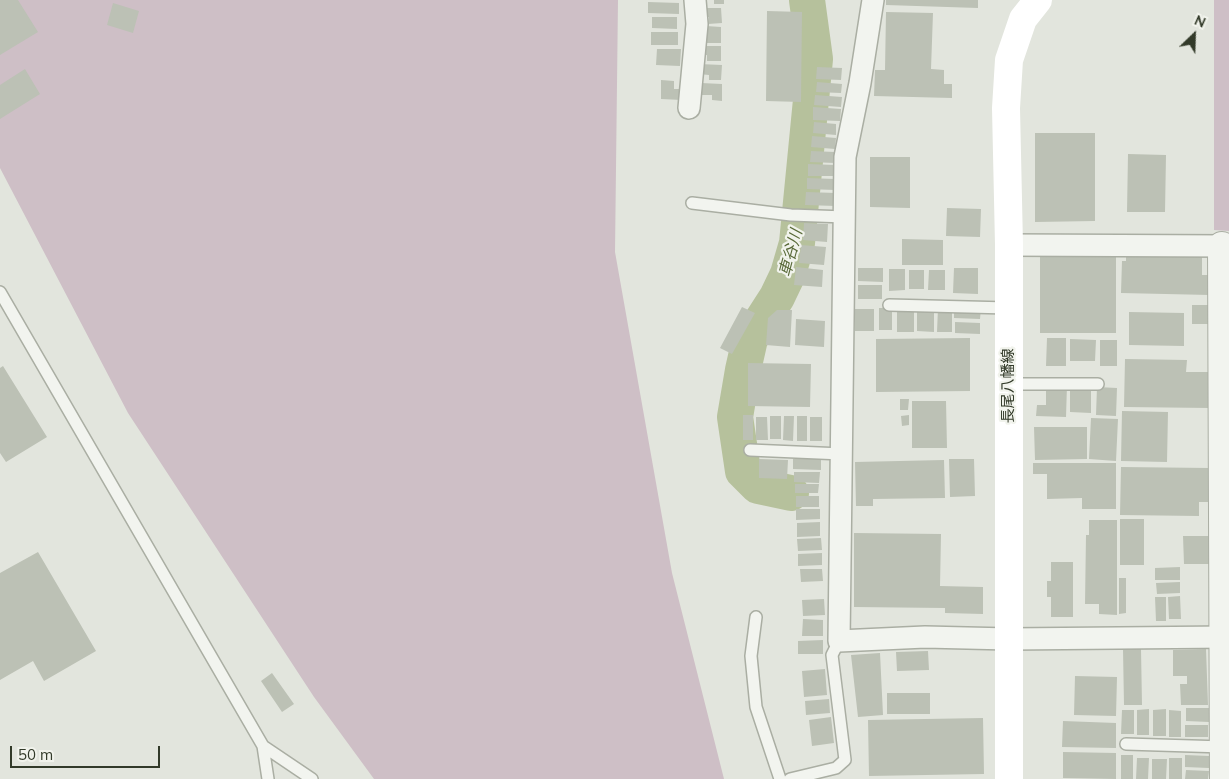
<!DOCTYPE html>
<html>
<head>
<meta charset="utf-8">
<style>
  body { margin:0 }
  #map { position:relative; width:1229px; height:779px; overflow:hidden; background:#e2e5dd; font-family:Mulish,sans-serif }
  canvas { display:block }
  .north { position:absolute; left:1169px; top:10px; width:50px; height:50px; -webkit-text-stroke:4px #f1f3ec; paint-order:stroke; rotate:24deg; font-size:14px; font-weight:700; line-height:20px; text-align:center; color:#323a29 }
  .north::after { content:''; display:block; margin:auto; width:18px; height:22px; background:#323a29; clip-path:polygon(50% 0,100% 100%,50% 72%,0 100%) }
  .scale { position:absolute; left:10px; top:746px; width:150px; height:22px; box-sizing:border-box; border:2px solid #323a29; border-top:0; padding-left:6px; font-size:15px; line-height:18px; white-space:nowrap; color:#323a29; -webkit-text-stroke:4px #f1f3ec; paint-order:stroke }
</style>
</head>
<body>
<div id="map">
<canvas width="1229" height="779"></canvas>
<div class="north">N</div>
<div class="scale">50 m</div>
</div>
<script>
const ctx = document.querySelector('canvas').getContext('2d');
ctx.lineJoin = 'round';
function fillPath(path, color) { ctx.fillStyle = color; ctx.fill(path, 'evenodd'); }
const toPath = rows => new Path2D(rows.map(r => 'M' + r).join(''));
function trace(path, color, width, dash) { ctx.strokeStyle = color; ctx.lineWidth = width; ctx.lineCap = dash ? 'butt' : 'round'; ctx.setLineDash(dash || []); ctx.stroke(path); }
function drawText(font, color, halo, rows, align = 'center') {
  ctx.font = font + ' Mulish,"Noto Sans JP",sans-serif'; ctx.lineWidth = 4.5; ctx.setLineDash([]); ctx.textBaseline = 'middle'; ctx.strokeStyle = halo; ctx.fillStyle = color; for (const [text, x, y, turn = 0] of rows) {
    ctx.save(); ctx.translate(x, y); ctx.rotate((+turn || 0) * Math.PI / 180); ctx.textAlign = isNaN(turn) ? turn : align; if (halo) ctx.strokeText(text, 0, 0); ctx.fillText(text, 0, 0); ctx.restore();
  }
}
const green = toPath([
  [0,0,618,0,615,252,672,573,724,779,374,779,314,697,128,413,0,168],
  [1214,0,1229,0,1229,231,1214,230]
]);
const river = toPath([
  [791,493,758,486,743,471,735,417,743,370,750,339,777,297,788,274,797,243,815,59,807,0]
]);
const building = toPath([
  [0,0,18,0,38,32,0,55],
  [714,0,724,0,724,4,714,4],
  [886,0,978,0,978,8,886,5],
  [648,2,679,3,679,14,648,13],
  [113,3,139,11,133,33,107,25],
  [702,8,721,8,722,23,708,24,709,17,702,17],
  [767,11,802,12,801,102,766,101],
  [886,12,933,13,931,69,944,70,944,84,952,84,952,98,874,96,875,70,885,70],
  [652,17,677,17,677,29,652,28],
  [706,26,721,27,721,43,701,43],
  [651,32,678,32,678,45,651,45],
  [699,46,721,46,721,61,707,61,707,55,699,55],
  [657,49,681,49,680,66,656,65],
  [699,64,722,65,721,80,709,80,709,75,699,74],
  [817,67,842,68,841,80,816,79],
  [25,69,40,94,0,119,0,85],
  [661,80,674,81,674,89,682,89,682,100,661,99],
  [817,82,842,84,841,93,816,92],
  [701,83,722,84,722,101,712,100,712,95,701,95],
  [815,95,842,97,841,107,814,105],
  [813,107,841,109,840,121,813,120],
  [814,122,836,124,836,135,813,133],
  [1035,133,1095,133,1095,221,1035,222],
  [812,136,836,138,835,149,811,147],
  [811,151,835,152,835,163,810,162],
  [1128,154,1166,155,1165,212,1127,212],
  [870,157,910,157,910,208,870,207],
  [808,164,835,165,834,176,808,176],
  [807,178,835,179,835,190,807,189],
  [806,192,836,193,836,206,805,205],
  [947,208,981,209,980,237,946,236],
  [804,223,828,224,827,242,803,240],
  [902,239,943,240,943,265,902,265],
  [801,245,826,247,824,265,799,263],
  [1126,253,1202,254,1202,275,1210,275,1210,295,1121,293,1122,261,1126,261],
  [1040,255,1116,256,1116,333,1040,333],
  [796,267,823,270,822,287,794,285],
  [858,268,883,268,883,282,858,281],
  [954,268,978,268,978,294,953,293],
  [889,269,905,269,905,290,889,291],
  [909,270,924,270,924,289,909,289],
  [929,270,945,270,945,290,928,290],
  [858,285,882,285,882,299,858,299],
  [1192,305,1210,305,1209,324,1192,324],
  [742,307,755,313,732,354,720,348],
  [954,307,981,308,980,319,954,318],
  [879,308,892,308,892,330,879,330],
  [938,308,952,308,952,332,937,332],
  [855,309,874,309,874,331,855,331],
  [917,309,934,309,934,332,917,331],
  [777,310,792,310,790,347,766,345,768,318],
  [897,310,914,310,914,332,897,332],
  [1129,312,1184,313,1184,346,1129,345],
  [796,319,825,321,824,347,795,345],
  [955,322,980,323,980,334,955,333],
  [970,338,970,391,876,392,876,339],
  [1047,338,1066,338,1066,366,1046,366],
  [1070,339,1096,340,1095,361,1070,361],
  [1100,340,1117,340,1117,366,1100,366],
  [1125,359,1187,360,1186,372,1211,372,1210,408,1124,407],
  [748,363,811,364,810,407,748,406],
  [3,366,47,437,6,462,0,453,0,368],
  [1046,385,1067,385,1066,417,1036,416,1037,405,1046,405],
  [1097,387,1117,388,1116,416,1096,415],
  [1070,388,1091,389,1091,413,1070,412],
  [900,399,909,399,908,410,900,410],
  [912,401,946,401,947,448,912,448],
  [1122,411,1168,412,1167,462,1121,461],
  [743,415,753,415,753,440,743,440],
  [909,415,909,425,902,426,901,416],
  [770,416,781,416,781,439,770,439],
  [784,416,794,416,793,441,783,440],
  [797,416,807,416,807,441,797,441],
  [756,417,767,417,768,440,756,440],
  [810,417,822,417,822,441,810,441],
  [1091,418,1118,419,1116,461,1089,459],
  [1034,427,1087,427,1087,459,1035,460],
  [759,459,788,460,787,479,759,478],
  [793,459,821,459,821,470,793,469],
  [949,459,974,459,975,496,950,497],
  [944,460,945,498,873,499,873,506,856,506,855,462],
  [1033,463,1116,463,1116,509,1082,509,1082,498,1047,499,1047,474,1033,474],
  [1121,467,1210,468,1210,502,1199,502,1199,516,1120,515],
  [794,472,820,472,819,483,794,482],
  [795,484,819,484,818,493,795,493],
  [796,496,819,496,819,507,796,507],
  [796,509,820,509,820,519,796,520],
  [1120,519,1144,519,1144,565,1120,565],
  [1089,520,1117,520,1117,615,1099,614,1099,604,1085,604,1086,535,1089,535],
  [820,522,820,536,797,537,797,523],
  [854,533,941,534,940,586,983,587,983,614,945,613,945,608,854,607],
  [1183,536,1209,536,1209,564,1184,564],
  [821,538,822,550,798,551,797,539],
  [38,552,96,651,44,681,33,661,0,680,0,573],
  [822,553,822,565,798,566,798,554],
  [1051,562,1073,562,1073,617,1051,617,1051,597,1047,597,1047,581,1051,581],
  [1180,567,1180,580,1155,580,1155,568],
  [800,569,822,569,823,581,801,582],
  [1119,578,1126,578,1126,613,1119,614],
  [1180,582,1180,593,1157,594,1156,583],
  [1180,596,1181,619,1169,619,1168,597],
  [1155,597,1166,597,1166,621,1156,621],
  [824,599,825,615,803,616,802,600],
  [803,619,823,620,823,636,802,636],
  [823,640,823,654,798,654,798,641],
  [1123,649,1141,649,1142,705,1124,705],
  [1206,649,1208,705,1181,705,1180,684,1187,684,1187,676,1173,676,1173,650],
  [928,651,929,670,897,671,896,652],
  [880,653,883,715,858,717,851,655],
  [825,669,827,695,804,697,802,671],
  [272,673,294,704,282,712,261,681],
  [1075,676,1117,677,1116,716,1074,715],
  [887,693,930,693,930,714,887,714],
  [829,699,830,713,806,715,805,701],
  [1186,708,1209,708,1209,722,1186,721],
  [1149,709,1149,735,1137,735,1137,710],
  [1166,709,1166,736,1153,736,1153,710],
  [1122,710,1134,710,1134,734,1121,734],
  [1169,710,1181,711,1181,737,1169,737],
  [831,717,834,743,812,746,809,720],
  [983,718,984,774,869,776,868,720],
  [1063,721,1116,723,1116,748,1062,747],
  [1185,725,1208,725,1208,737,1185,737],
  [1063,752,1116,753,1116,779,1063,778],
  [1121,755,1133,755,1133,779,1121,779],
  [1185,755,1209,756,1209,768,1185,767],
  [1137,758,1149,758,1148,779,1136,779],
  [1169,758,1182,758,1182,779,1169,779],
  [1152,759,1167,759,1166,779,1152,779],
  [1186,770,1209,771,1208,779,1185,779]
]);
const service = toPath([
  [692,203,791,215,845,217],
  [0,292,263,746,312,779],
  [889,305,1008,308],
  [1008,384,1098,384],
  [750,450,842,454],
  [756,617,751,656,756,707,780,779],
  [1126,744,1224,747],
  [263,746,268,779],
  [790,779,836,768,845,760,832,655,839,641]
]);
const minor = toPath([
  [873,0,860,83,845,157,839,641,925,637,1009,639,1229,637],
  [689,108,697,24,695,0],
  [1009,245,1229,246]
]);
const tertiary = toPath([
  [1222,246,1224,779]
]);
const secondary = toPath([
  [1009,779,1009,245,1006,108,1009,60,1023,19,1038,0]
]);
const streetNames = [
  ["長尾八幡線",1008,386,-90]
];
const waterNames = [
  ["車谷川",791,253,-75]
];
fillPath(green, '#cebfc6');
trace(river, '#b6c19c', 36);
fillPath(building, '#bcc1b5');
trace(service, '#aaaea3', 14);
trace(minor, '#aaaea3', 24);
trace(tertiary, '#aaaea3', 30);
trace(service, '#f2f4ef', 11);
trace(minor, '#f2f4ef', 21);
trace(tertiary, '#f2f4ef', 28);
trace(secondary, '#fff', 28);
drawText('15px', '#323a29', '#f1f3ec', streetNames);
drawText('italic 16px', '#586938', '#f1f3ec', waterNames);
</script>
</body>
</html>
